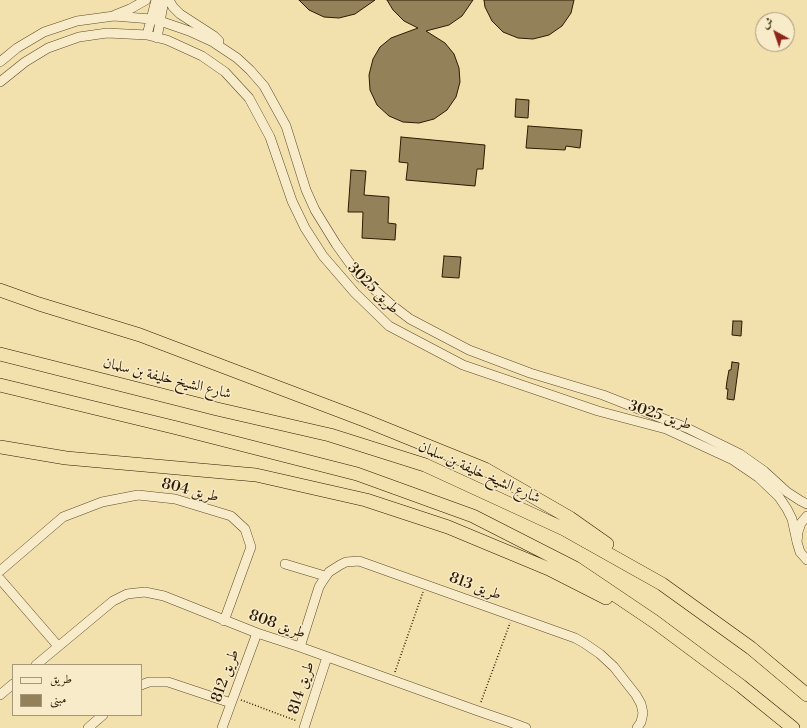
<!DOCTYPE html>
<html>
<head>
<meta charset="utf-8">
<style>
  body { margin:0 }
  #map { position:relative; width:807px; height:728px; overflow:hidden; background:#f2e0ad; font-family:"Libre Bodoni",Amiri,serif }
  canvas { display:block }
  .legend { position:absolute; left:12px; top:664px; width:130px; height:52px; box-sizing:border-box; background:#f7ebca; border:1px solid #a6977a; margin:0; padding:5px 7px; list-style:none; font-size:12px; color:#2d1a01 }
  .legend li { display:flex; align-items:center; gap:8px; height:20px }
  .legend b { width:20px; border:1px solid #a6977a }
  .north { position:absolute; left:755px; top:12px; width:40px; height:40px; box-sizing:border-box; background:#f7ebca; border:1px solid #a6977a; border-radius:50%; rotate:320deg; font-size:11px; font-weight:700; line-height:16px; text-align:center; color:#2d1a01 }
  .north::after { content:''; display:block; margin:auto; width:14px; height:18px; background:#8f2418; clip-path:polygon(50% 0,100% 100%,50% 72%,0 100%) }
</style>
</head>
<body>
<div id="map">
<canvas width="807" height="728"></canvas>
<ul class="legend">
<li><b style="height:5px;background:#f7ebca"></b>طريق</li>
<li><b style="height:11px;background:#93815a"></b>مبنى</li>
</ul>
<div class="north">ش</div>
</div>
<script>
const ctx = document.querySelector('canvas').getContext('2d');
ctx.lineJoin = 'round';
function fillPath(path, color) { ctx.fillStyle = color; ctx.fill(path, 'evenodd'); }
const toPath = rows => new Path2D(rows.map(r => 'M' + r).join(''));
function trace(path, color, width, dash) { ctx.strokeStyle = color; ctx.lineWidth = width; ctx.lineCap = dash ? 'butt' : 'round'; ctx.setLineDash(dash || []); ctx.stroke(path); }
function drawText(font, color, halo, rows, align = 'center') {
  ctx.font = font + ' "Libre Bodoni",Amiri,serif'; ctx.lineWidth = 3; ctx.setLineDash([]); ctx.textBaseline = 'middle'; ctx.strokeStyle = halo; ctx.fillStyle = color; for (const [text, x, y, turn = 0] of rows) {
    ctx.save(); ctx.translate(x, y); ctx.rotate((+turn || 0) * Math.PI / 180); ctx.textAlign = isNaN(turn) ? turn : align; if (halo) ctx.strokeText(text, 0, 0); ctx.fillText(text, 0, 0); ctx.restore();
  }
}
const building = toPath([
  [299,0,375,0,355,14,339,18,324,17,309,10,299,0],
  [387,0,473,0,462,16,449,25,426,31,445,43,454,54,459,68,460,82,456,97,447,110,434,119,419,123,403,122,389,116,377,105,370,90,369,75,373,59,380,47,391,38,418,28,404,21,393,10,387,0],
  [484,0,574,0,571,13,562,26,549,35,533,39,518,38,503,32,492,21,485,7,484,0],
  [516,99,529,100,528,118,515,117,516,99],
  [528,126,582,130,580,148,566,146,565,150,526,148,528,126],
  [401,137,485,145,483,169,477,169,475,186,406,180,408,163,399,162,401,137],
  [351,170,366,171,364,195,389,197,388,223,396,224,395,240,362,238,363,212,348,212,351,170],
  [444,256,461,257,459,278,442,277,444,256],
  [733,321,742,321,741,336,732,335,733,321],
  [732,362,739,363,734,400,727,399,728,389,726,389,727,381,729,370,731,370,732,362]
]);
const path = toPath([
  [395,672,423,592],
  [241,700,297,721],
  [481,702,510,623]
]);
const minor = toPath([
  [169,0,173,7,180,14,214,36,219,41],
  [115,15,130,9,146,0],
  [147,35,156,0],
  [157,38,164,0],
  [0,62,17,48,44,32,77,21,114,16,151,19,160,21,189,31,213,42,237,58,250,70,264,86,286,126,306,190,315,210,336,244,359,276,393,306,410,319,469,350,530,373,603,395,687,428,740,454,764,471,787,492,801,501,807,504],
  [0,82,25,62,48,48,79,37,107,33,147,35,167,40,202,56,225,72,249,98,270,137,292,201,305,228,323,256,355,293,389,326,463,365,598,411,666,429,733,460,758,477,779,497,787,509,792,519,797,542],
  [807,516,801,523,798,532,797,542,800,552,807,560],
  [285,564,325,576],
  [0,571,63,517,102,502,138,495,175,499,231,516,245,529,251,547,224,621],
  [0,579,58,646],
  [300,647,319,587,322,582,329,572,340,565,346,562,359,561,575,638,584,643,600,654,614,667,636,695,641,704,643,713,641,722,637,728],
  [36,665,113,601,127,594,145,592,164,596,257,633,300,647,478,711,510,722,526,728],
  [141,685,149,682,168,682,231,703],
  [0,695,13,684],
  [88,728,103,715],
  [222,728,257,633],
  [304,728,327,657]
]);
const highway = toPath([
  [0,290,39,304,140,335,364,420,485,469,570,518,607,544],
  [0,354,217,409,330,435,425,465,564,529,662,584,751,648,807,695],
  [0,385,177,428,357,474,473,516,575,568,655,622,741,686,793,728],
  [0,447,66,458,256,475,366,500,448,527,549,569,606,598]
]);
const streetNames = [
  ["طريق 3025",373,289,45],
  ["شارع الشيخ خليفة بن سلمان",167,379,14],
  ["طريق 3025",660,416,18],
  ["شارع الشيخ خليفة بن سلمان",479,473,24],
  ["طريق 804",190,491,14],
  ["طريق 813",475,587,20],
  ["طريق 808",277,625,19],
  ["طريق 812",226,676,-70],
  ["طريق 814",302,688,-72]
];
fillPath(building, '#93815a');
trace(building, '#2d1a01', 1);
trace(minor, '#5e4c2c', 10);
trace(highway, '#2d1a01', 14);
trace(path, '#2d1a01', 1.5, [1, 2]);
trace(minor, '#f7ebca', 9);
trace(highway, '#f2e0ad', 13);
drawText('15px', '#2d1a01', '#f7ebca', streetNames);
</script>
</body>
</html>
